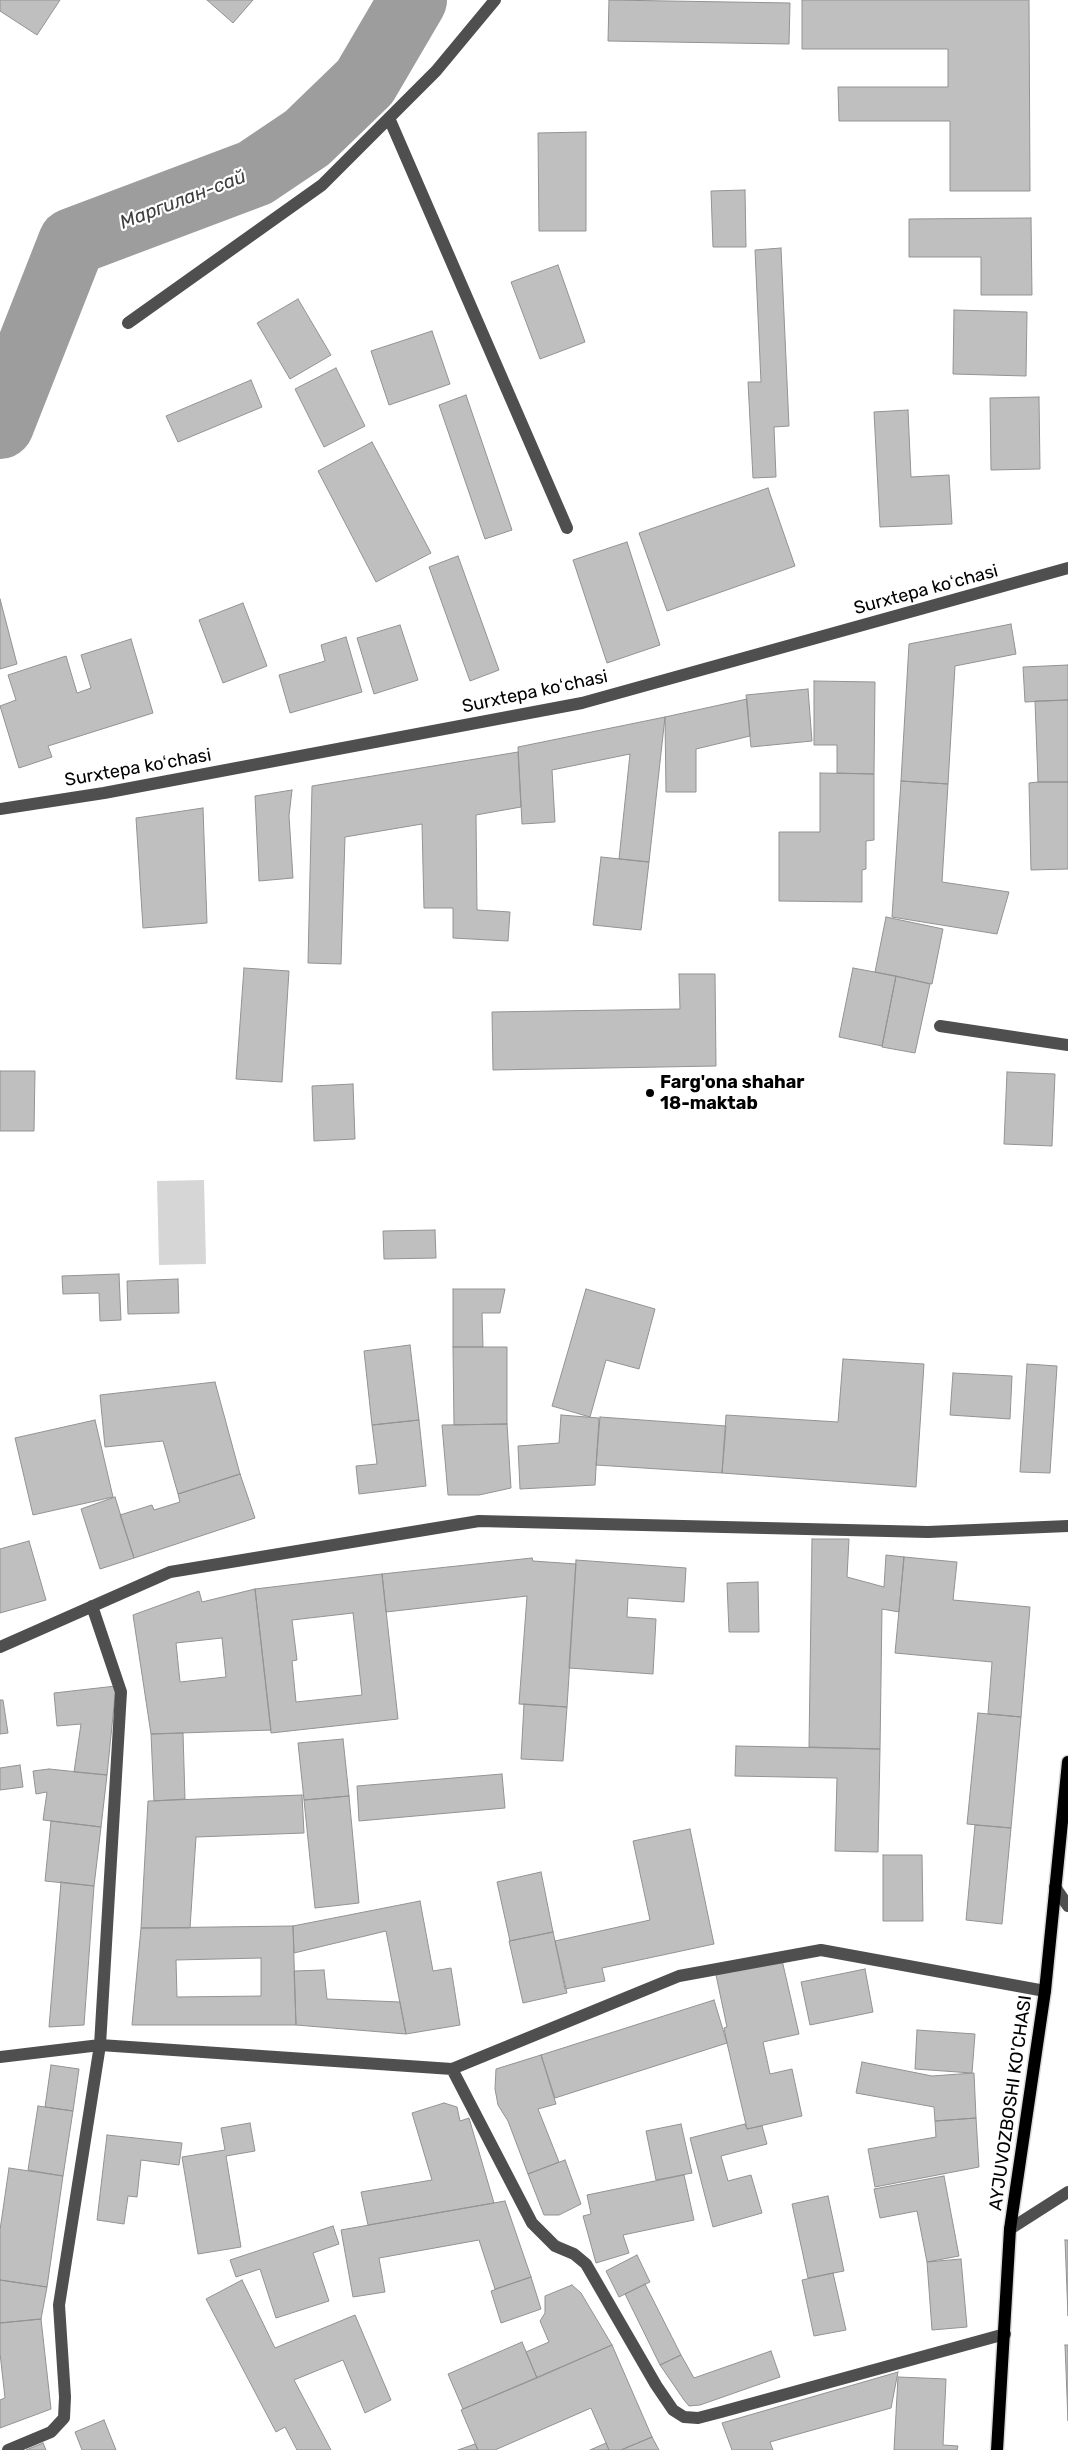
<!DOCTYPE html>
<html>
<head>
<meta charset="utf-8">
<style>
  body { margin:0 }
  canvas { display:block; background:#fff }
</style>
</head>
<body>
<canvas width="1068" height="2450"></canvas>
<script>
const ctx = document.querySelector('canvas').getContext('2d');
ctx.lineJoin = 'round';
function fillPath(path, color) { ctx.fillStyle = color; ctx.fill(path, 'evenodd'); }
const toPath = rows => new Path2D(rows.map(r => 'M' + r).join(''));
function trace(path, color, width, dash) { ctx.strokeStyle = color; ctx.lineWidth = width; ctx.lineCap = dash ? 'butt' : 'round'; ctx.setLineDash(dash || []); ctx.stroke(path); }
function drawText(font, color, halo, rows, align = 'center') {
  ctx.font = font + ' Rubik,sans-serif'; ctx.lineWidth = 4.5; ctx.setLineDash([]); ctx.textBaseline = 'middle'; ctx.strokeStyle = halo; ctx.fillStyle = color; for (const [text, x, y, turn = 0] of rows) {
    ctx.save(); ctx.translate(x, y); ctx.rotate((+turn || 0) * Math.PI / 180); ctx.textAlign = isNaN(turn) ? turn : align; if (halo) ctx.strokeText(text, 0, 0); ctx.fillText(text, 0, 0); ctx.restore();
  }
}
const green = toPath([
  [204,1180,206,1264,159,1265,157,1181]
]);
const river = toPath([
  [0,425,72,242,255,173,307,138,365,82,413,0]
]);
const building = toPath([
  [0,0,60,0,37,35,0,11,0,0],
  [207,0,253,0,233,23,207,0],
  [609,0,790,3,789,44,608,41,609,0],
  [802,0,1029,0,1030,191,950,191,950,121,839,121,838,87,948,87,948,49,802,49,802,0],
  [586,132,586,231,539,231,538,133,586,132],
  [745,190,746,247,713,247,711,191,745,190],
  [1031,218,1032,295,981,295,981,257,909,257,909,219,1031,218],
  [781,248,789,426,774,427,776,477,753,478,748,382,761,382,755,250,781,248],
  [558,265,585,342,540,359,511,282,558,265],
  [298,299,331,355,290,379,257,323,298,299],
  [954,310,1027,312,1026,376,953,374,954,310],
  [432,331,450,384,389,405,371,351,432,331],
  [336,368,365,426,324,447,295,389,336,368],
  [251,380,262,407,178,442,166,416,251,380],
  [466,395,512,530,485,539,439,405,466,395],
  [1039,397,1040,469,991,470,990,398,1039,397],
  [908,410,911,477,949,475,952,524,880,527,874,412,908,410],
  [372,442,431,553,376,582,318,471,372,442],
  [768,488,795,566,667,611,639,533,768,488],
  [627,542,660,645,607,663,573,560,627,542],
  [458,556,499,670,470,681,429,567,458,556],
  [0,599,17,664,0,669,0,599],
  [243,603,267,666,223,683,199,620,243,603],
  [1011,624,1016,654,955,666,948,784,901,781,909,644,1011,624],
  [400,625,418,680,374,694,357,638,400,625],
  [346,637,362,692,290,713,279,675,325,661,321,645,346,637],
  [131,639,153,713,48,746,52,757,19,768,0,706,16,700,8,675,66,656,77,693,91,688,81,655,131,639],
  [1068,665,1068,700,1025,702,1023,667,1068,665],
  [814,681,875,682,874,774,837,773,837,745,814,745,814,681],
  [808,689,812,741,751,747,746,695,808,689],
  [747,699,750,736,696,749,696,792,666,792,665,717,747,699],
  [1068,700,1068,782,1038,782,1035,701,1068,700],
  [665,717,649,862,619,859,630,754,552,770,555,822,522,824,518,747,665,717],
  [518,752,521,807,476,815,477,910,510,912,508,941,453,938,453,908,424,908,422,824,345,837,341,964,308,963,312,786,518,752],
  [820,773,874,774,874,840,866,841,866,869,862,870,862,902,779,901,779,832,820,832,820,773],
  [901,781,948,784,942,882,1009,892,997,934,892,917,901,781],
  [1038,782,1068,782,1068,869,1031,870,1029,783,1038,782],
  [292,790,289,816,293,878,259,881,255,796,292,790],
  [203,808,207,923,143,928,136,818,203,808],
  [601,857,649,862,641,930,593,925,601,857],
  [886,917,943,929,932,984,875,972,886,917],
  [244,968,289,971,282,1082,236,1079,244,968],
  [853,968,896,976,882,1046,839,1037,853,968],
  [679,974,715,974,716,1066,493,1070,492,1012,680,1009,679,974],
  [896,976,930,984,915,1053,882,1047,896,976],
  [0,1071,35,1071,34,1131,0,1131,0,1071],
  [1007,1072,1055,1074,1052,1146,1004,1144,1007,1072],
  [353,1084,355,1139,314,1141,312,1086,353,1084],
  [435,1230,436,1258,384,1259,383,1231,435,1230],
  [119,1274,121,1320,100,1321,99,1293,63,1294,62,1276,119,1274],
  [178,1279,179,1313,128,1314,127,1281,178,1279],
  [453,1289,505,1289,500,1313,482,1313,483,1347,453,1347,453,1289],
  [586,1289,655,1309,639,1369,606,1360,590,1417,552,1406,586,1289],
  [410,1345,419,1420,372,1425,364,1351,410,1345],
  [453,1347,507,1347,507,1424,454,1425,453,1347],
  [843,1359,924,1364,916,1487,722,1473,726,1415,838,1422,843,1359],
  [1027,1364,1057,1366,1050,1473,1020,1472,1027,1364],
  [953,1373,1012,1376,1010,1419,950,1415,953,1373],
  [215,1382,240,1474,178,1494,163,1441,105,1447,100,1395,215,1382],
  [561,1415,599,1418,595,1485,520,1489,518,1446,559,1443,561,1415],
  [600,1417,726,1426,722,1473,596,1465,600,1417],
  [95,1420,113,1497,33,1515,15,1438,95,1420],
  [419,1420,426,1486,359,1494,356,1466,377,1464,372,1425,419,1420],
  [507,1424,511,1488,479,1495,448,1495,442,1425,507,1424],
  [240,1474,255,1518,134,1558,120,1515,152,1505,154,1510,180,1502,178,1494,240,1474],
  [115,1497,134,1558,100,1569,81,1509,115,1497],
  [812,1539,849,1539,847,1577,884,1587,886,1555,904,1557,899,1612,882,1609,880,1749,809,1747,812,1539],
  [29,1541,46,1600,0,1613,0,1549,29,1541],
  [904,1557,957,1562,953,1600,1030,1607,1021,1717,988,1714,992,1662,895,1653,904,1557],
  [532,1558,533,1561,576,1564,567,1707,519,1704,527,1596,386,1612,382,1574,532,1558],
  [576,1560,686,1568,684,1602,628,1598,627,1617,656,1619,653,1674,569,1668,576,1560],
  [382,1574,398,1719,271,1733,255,1589,382,1574],
  [353,1613,362,1695,296,1702,292,1661,297,1660,292,1620,353,1613],
  [758,1582,759,1632,729,1632,727,1583,758,1582],
  [255,1589,271,1730,151,1734,133,1615,199,1591,202,1602,255,1589],
  [222,1638,226,1677,180,1682,176,1643,222,1638],
  [116,1686,107,1775,74,1772,81,1724,57,1726,54,1693,116,1686],
  [0,1700,3,1700,8,1733,0,1734,0,1700],
  [524,1704,567,1707,563,1761,521,1759,524,1704],
  [978,1713,1021,1717,1011,1828,967,1824,978,1713],
  [183,1733,185,1799,154,1801,151,1734,183,1733],
  [343,1739,349,1796,304,1800,298,1743,343,1739],
  [736,1746,880,1749,878,1852,835,1851,837,1778,735,1776,736,1746],
  [20,1765,23,1787,0,1790,0,1768,20,1765],
  [49,1769,107,1775,101,1827,43,1820,47,1792,36,1794,33,1771,49,1769],
  [502,1774,505,1808,359,1821,357,1786,502,1774],
  [302,1795,304,1833,196,1837,190,1928,141,1928,148,1801,302,1795],
  [349,1796,359,1903,315,1908,304,1800,349,1796],
  [51,1821,101,1827,94,1886,45,1881,51,1821],
  [975,1825,1011,1828,1002,1924,966,1920,975,1825],
  [690,1829,714,1944,602,1968,605,1981,565,1989,555,1941,650,1920,633,1841,690,1829],
  [883,1855,922,1855,923,1921,883,1921,883,1855],
  [541,1872,553,1932,510,1941,497,1882,541,1872],
  [61,1882,94,1886,84,2025,49,2027,61,1882],
  [420,1901,433,1971,451,1968,460,2025,406,2034,386,1931,294,1953,293,1926,420,1901],
  [293,1926,296,2025,132,2025,141,1928,293,1926],
  [261,1958,261,1996,177,1997,176,1960,261,1958],
  [553,1932,567,1993,523,2003,509,1941,553,1932],
  [782,1960,799,2034,763,2042,770,2074,792,2069,802,2116,747,2129,727,2043,724,2028,727,2027,716,1975,782,1960],
  [865,1969,873,2012,810,2025,801,1982,865,1969],
  [324,1970,327,1999,400,2002,406,2034,296,2025,294,1971,324,1970],
  [714,2000,727,2043,555,2098,541,2055,714,2000],
  [917,2030,975,2034,972,2073,915,2069,917,2030],
  [541,2055,556,2104,538,2109,559,2162,528,2174,508,2121,498,2105,495,2089,496,2069,541,2055],
  [862,2062,932,2076,974,2073,976,2118,935,2121,934,2107,856,2093,862,2062],
  [51,2065,79,2069,73,2111,45,2107,51,2065],
  [444,2103,457,2107,460,2121,469,2118,494,2203,368,2225,361,2192,432,2180,412,2113,444,2103],
  [38,2106,73,2111,63,2176,28,2170,38,2106],
  [976,2118,979,2167,875,2187,868,2149,936,2137,935,2121,976,2118],
  [250,2123,255,2151,226,2156,241,2247,198,2254,182,2157,225,2150,221,2128,250,2123],
  [681,2124,692,2173,656,2180,646,2131,681,2124],
  [745,2124,747,2129,762,2126,767,2144,721,2156,728,2181,751,2175,762,2213,713,2227,690,2138,745,2124],
  [107,2135,182,2143,179,2165,141,2160,137,2197,128,2196,124,2224,97,2220,107,2135],
  [565,2160,581,2204,559,2215,544,2215,528,2174,565,2160],
  [9,2168,63,2176,47,2287,0,2280,0,2230,9,2168],
  [684,2175,694,2220,623,2235,629,2253,596,2263,583,2216,591,2214,587,2195,684,2175],
  [944,2176,959,2256,927,2262,917,2211,880,2218,874,2189,944,2176],
  [828,2196,844,2271,808,2278,792,2204,828,2196],
  [505,2201,531,2277,495,2289,479,2240,379,2258,385,2292,353,2297,341,2230,505,2201],
  [333,2226,339,2244,313,2253,329,2301,276,2318,260,2269,236,2277,230,2260,333,2226],
  [1065,2240,1068,2240,1068,2316,1065,2240],
  [637,2255,650,2282,619,2297,606,2271,637,2255],
  [961,2259,967,2327,932,2330,927,2262,961,2259],
  [833,2273,846,2330,814,2336,802,2280,833,2273],
  [531,2277,541,2309,501,2323,491,2291,531,2277],
  [0,2280,47,2287,41,2319,0,2323,0,2280],
  [242,2280,275,2348,355,2315,391,2400,365,2413,343,2360,294,2380,331,2450,297,2450,285,2427,276,2432,206,2299,242,2280],
  [645,2284,681,2355,660,2365,625,2294,645,2284],
  [572,2285,581,2293,612,2345,537,2378,526,2352,549,2342,540,2321,545,2313,545,2296,572,2285],
  [41,2319,51,2409,0,2428,0,2400,5,2398,0,2353,0,2323,41,2319],
  [522,2342,537,2378,463,2409,448,2374,522,2342],
  [612,2345,652,2437,621,2450,609,2450,591,2408,495,2450,478,2450,461,2410,612,2345],
  [1065,2345,1068,2345,1068,2421,1065,2345],
  [771,2351,780,2377,700,2405,689,2406,684,2400,660,2365,681,2355,694,2378,771,2351],
  [898,2372,891,2408,770,2442,773,2450,732,2450,722,2423,898,2372],
  [898,2377,946,2379,943,2445,958,2446,957,2450,894,2450,898,2377],
  [104,2420,116,2450,82,2450,75,2432,104,2420],
  [652,2437,659,2450,621,2450,652,2437],
  [43,2443,46,2450,26,2450,43,2443],
  [606,2443,609,2450,590,2450,606,2443],
  [475,2444,478,2450,458,2450,475,2444]
]);
const minor = toPath([
  [389,118,567,528],
  [128,323,322,185,436,71,495,0],
  [0,809,104,793,582,703,1068,568],
  [940,1026,1068,1045],
  [92,1606,121,1692,100,2045,452,2069],
  [0,1647,170,1572,479,1521,928,1532,1068,1526],
  [1055,1887,1068,1906],
  [0,2057,100,2045,59,2305,65,2397,64,2418,51,2432,8,2450],
  [1010,2229,1068,2192],
  [1005,2334,721,2412,698,2418,684,2417,673,2410,656,2385,586,2264,574,2254,555,2246,532,2223,452,2069,679,1976,821,1950,1045,1991]
]);
const major = toPath([
  [997,2450,1010,2229,1045,1991,1068,1762]
]);
const markers = [
  [650,1093,5,"#000"]
];
const streetNames = [
  ["Surxtepa koʻchasi",926,590,-15],
  ["Surxtepa koʻchasi",535,692,-12],
  ["Surxtepa koʻchasi",138,768,-10],
  ["AYJUVOZBOSHI KO'CHASI",1011,2103,-82]
];
const poiNames = [
  ["Farg'ona shahar",660,1083],
  ["18-maktab",660,1104]
];
const waterNames = [
  ["Маргилан-сай",183,200,-21]
];
fillPath(green, '#d6d6d6');
trace(river, '#9d9d9d', 68);
fillPath(building, '#bfbfbf');
trace(building, '#939393', 1);
trace(major, '#dbdbdb', 15);
trace(minor, '#4f4f4f', 12);
trace(major, '#000', 12);
for (const [x, y, r, color] of markers) { const dot = new Path2D(); dot.arc(x, y, r, 0, 2 * Math.PI); ctx.fillStyle = color; ctx.fill(dot); trace(dot, '#fff', 2); }
drawText('18px', '#000', '#fff', streetNames);
drawText('bold 18px', '#000', '#fff', poiNames, 'left');
drawText('italic 19px', '#3e3e3e', '#fff', waterNames);
</script>
</body>
</html>
